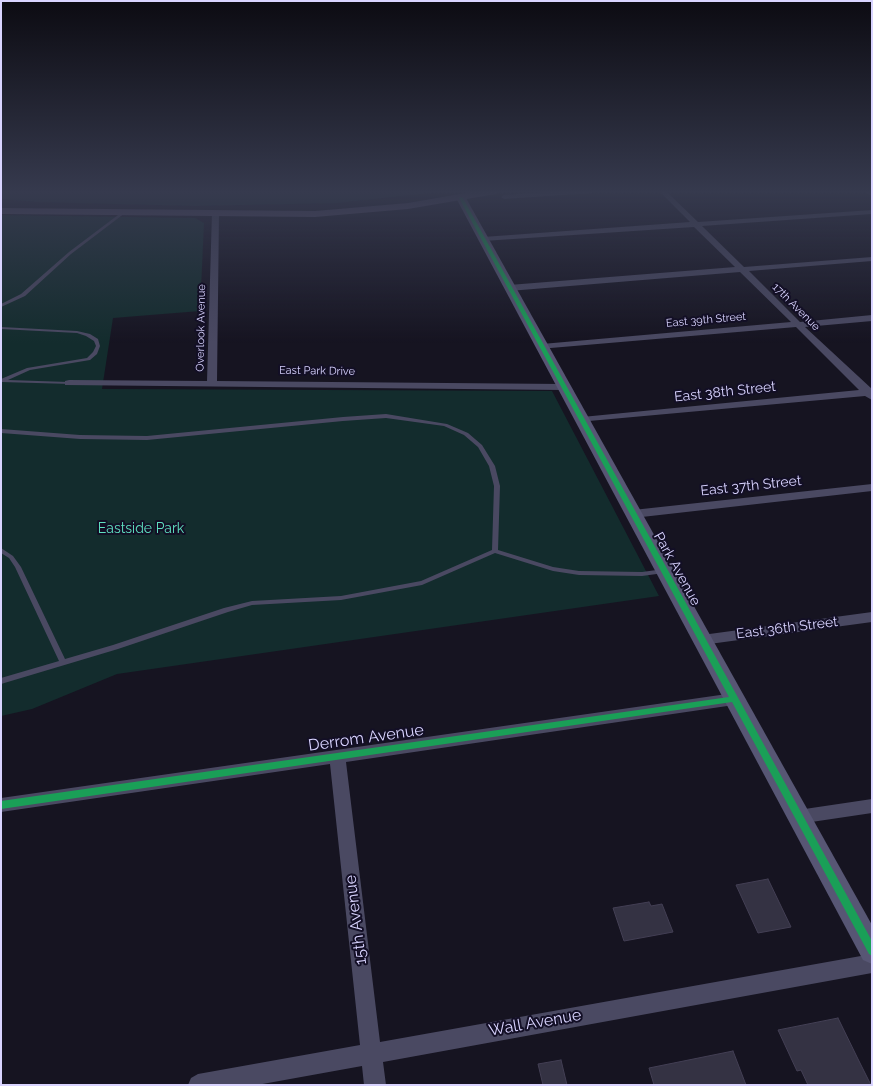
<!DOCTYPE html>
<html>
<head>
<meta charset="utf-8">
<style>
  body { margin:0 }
  #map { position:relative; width:873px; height:1086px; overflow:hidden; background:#161421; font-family:Raleway,sans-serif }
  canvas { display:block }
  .frame { position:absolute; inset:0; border:2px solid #d9d4ff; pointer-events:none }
</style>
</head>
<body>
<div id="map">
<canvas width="873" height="1086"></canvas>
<div class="frame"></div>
</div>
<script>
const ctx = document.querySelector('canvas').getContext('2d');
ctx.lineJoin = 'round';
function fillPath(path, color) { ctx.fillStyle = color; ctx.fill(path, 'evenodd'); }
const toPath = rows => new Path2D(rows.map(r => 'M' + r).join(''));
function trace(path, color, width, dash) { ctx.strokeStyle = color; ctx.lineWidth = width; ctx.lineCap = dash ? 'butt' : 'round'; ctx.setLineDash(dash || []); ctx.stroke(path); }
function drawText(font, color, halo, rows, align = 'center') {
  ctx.font = font + ' Raleway,sans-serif'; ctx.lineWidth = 4; ctx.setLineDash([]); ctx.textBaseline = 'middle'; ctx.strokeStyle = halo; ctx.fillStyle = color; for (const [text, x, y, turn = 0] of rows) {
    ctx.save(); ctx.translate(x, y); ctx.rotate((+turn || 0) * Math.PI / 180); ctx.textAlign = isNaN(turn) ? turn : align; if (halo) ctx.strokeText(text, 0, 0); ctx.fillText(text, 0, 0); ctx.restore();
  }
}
const green = toPath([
  [1,191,329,193,446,191,338,203,195,206,36,202,1,199],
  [1,215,195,218,204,223,200,311,113,318,102,389,552,391,659,596,117,674,32,709,1,716]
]);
const building = toPath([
  [768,879,791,927,758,933,736,885,768,879],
  [649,902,651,906,662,904,673,932,624,941,613,908,649,902],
  [838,1018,858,1059,871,1085,808,1085,801,1070,797,1071,778,1030,838,1018],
  [733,1051,746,1085,654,1085,649,1068,733,1051],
  [561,1060,567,1085,543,1085,538,1064,561,1060]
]);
const lane = toPath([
  [122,212,125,213,71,254,25,296,1,307,1,304,21,294,69,252,122,212],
  [1,327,77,331,90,334,98,339,100,346,97,354,90,360,30,370,8,380,69,382,71,383,71,384,1,382,1,379,27,368,87,358,93,352,96,346,94,341,86,336,77,333,1,329,1,327],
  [386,414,447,424,468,433,482,445,495,466,500,486,498,550,553,567,579,571,642,572,664,569,667,571,664,573,642,576,579,575,553,571,495,553,422,585,341,600,252,605,228,612,118,649,1,684,1,678,59,661,15,567,9,558,1,553,1,548,13,556,21,567,65,659,113,645,224,608,252,601,341,596,421,581,492,550,494,486,489,466,478,447,464,435,444,426,386,418,343,421,147,440,80,439,1,433,1,429,80,435,147,436,343,417,386,414]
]);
const street = toPath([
  [560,191,595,191,592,193,504,199,501,197,504,195,560,191],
  [659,191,666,191,698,222,872,210,872,214,702,226,744,267,872,257,872,261,749,271,800,322,872,315,872,321,805,327,872,389,872,400,865,396,578,422,577,420,582,417,859,390,796,327,539,349,539,345,542,344,791,322,740,272,509,291,505,288,509,285,735,267,694,227,483,241,479,239,483,237,690,222,659,191],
  [864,191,872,191,872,196,870,195,864,191],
  [212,212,219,214,217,381,563,384,568,387,563,390,65,385,65,381,69,380,207,381,212,212],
  [872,484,872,491,633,518,627,514,633,510,872,484],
  [872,612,872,622,702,645,697,644,695,640,697,636,702,635,872,612],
  [734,693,739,695,741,699,739,703,734,705,346,762,380,1042,872,954,872,973,383,1062,386,1085,364,1085,362,1066,257,1085,188,1085,191,1078,198,1074,360,1045,330,764,1,812,1,798,734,693],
  [872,799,872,813,798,824,792,822,790,817,792,812,798,810,872,799]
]);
const secondary = toPath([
  [461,195,466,198,872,925,872,964,863,960,456,198,461,195]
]);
const primary = toPath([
  [477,191,501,191,496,194,408,209,315,217,1,214,1,208,315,211,408,203,477,191]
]);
const cycleway = toPath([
  [461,197,463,198,872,941,872,956,869,954,732,702,1,809,1,801,729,697,459,198,461,197]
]);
const farStreetnames = [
  ["17th Avenue",796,307,45],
  ["East 39th Street",706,320,-5],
  ["Overlook Avenue",201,328,-89],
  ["East Park Drive",317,371,1]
];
const streetNames = [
  ["East 38th Street",725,392,-6],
  ["East 37th Street",751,486,-6],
  ["Park Avenue",677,569,61],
  ["East 36th Street",787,628,-7]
];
const parkNames = [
  ["Eastside Park",141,529]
];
const nearStreetnames = [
  ["Derrom Avenue",366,738,-8],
  ["15th Avenue",356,920,-97],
  ["Wall Avenue",535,1023,-10]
];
fillPath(green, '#132c2d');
fillPath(building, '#343243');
trace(building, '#433f54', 1);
fillPath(lane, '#4a4962');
fillPath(street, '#4a4962');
fillPath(secondary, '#575674');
fillPath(primary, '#5e5373');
fillPath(cycleway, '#1a9f57');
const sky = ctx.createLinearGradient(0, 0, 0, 343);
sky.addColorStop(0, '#0c0b12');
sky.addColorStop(0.56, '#363a4e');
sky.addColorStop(1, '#363a4e00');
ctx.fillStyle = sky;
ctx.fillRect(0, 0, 873, 343);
drawText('11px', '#d9d4ff', '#130f26', farStreetnames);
drawText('14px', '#d9d4ff', '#130f26', streetNames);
drawText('14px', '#5fe0c0', '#130f26', parkNames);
drawText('16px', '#d9d4ff', '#130f26', nearStreetnames);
</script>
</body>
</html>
